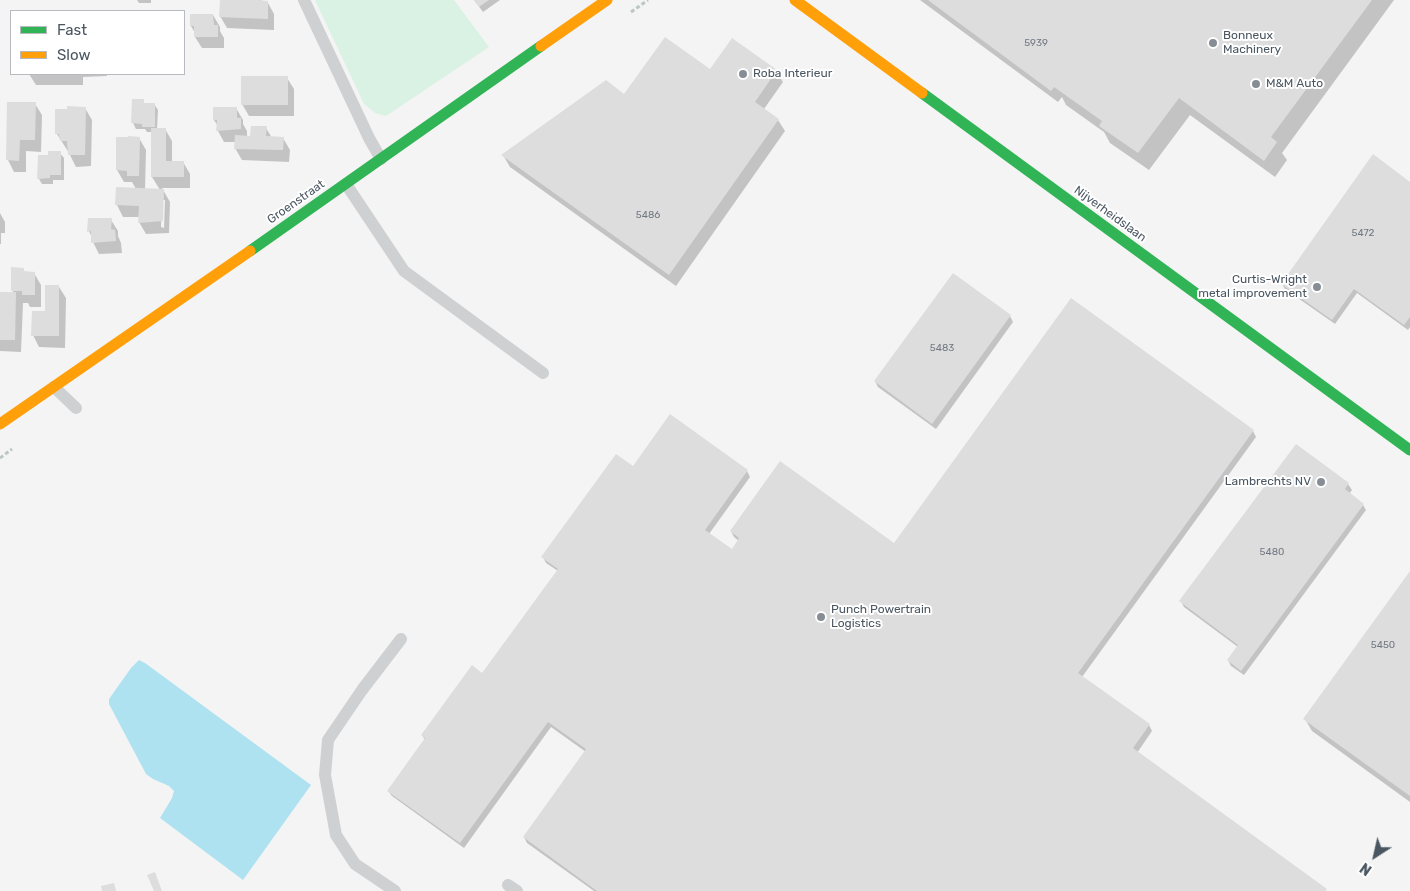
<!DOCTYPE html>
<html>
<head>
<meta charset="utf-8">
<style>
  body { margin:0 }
  #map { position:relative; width:1410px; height:891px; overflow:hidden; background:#f4f4f4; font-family:Rubik,sans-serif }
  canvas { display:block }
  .legend { position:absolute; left:10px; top:10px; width:175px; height:65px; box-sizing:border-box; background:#fff; border:1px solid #b7bbc0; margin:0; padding:6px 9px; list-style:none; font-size:15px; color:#4a5661 }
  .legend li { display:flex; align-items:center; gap:10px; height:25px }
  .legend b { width:25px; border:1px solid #b7bbc0 }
  .north { position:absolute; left:1350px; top:831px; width:50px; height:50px; -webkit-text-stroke:4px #fff; paint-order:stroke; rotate:215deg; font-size:14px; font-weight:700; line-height:20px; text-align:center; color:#4a5661 }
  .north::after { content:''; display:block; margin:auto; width:18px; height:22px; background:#4a5661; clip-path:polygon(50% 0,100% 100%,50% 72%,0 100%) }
</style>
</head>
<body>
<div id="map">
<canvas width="1410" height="891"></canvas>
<ul class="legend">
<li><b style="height:6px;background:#30b455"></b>Fast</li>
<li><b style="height:6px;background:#ff9f0a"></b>Slow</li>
</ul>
<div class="north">N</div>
</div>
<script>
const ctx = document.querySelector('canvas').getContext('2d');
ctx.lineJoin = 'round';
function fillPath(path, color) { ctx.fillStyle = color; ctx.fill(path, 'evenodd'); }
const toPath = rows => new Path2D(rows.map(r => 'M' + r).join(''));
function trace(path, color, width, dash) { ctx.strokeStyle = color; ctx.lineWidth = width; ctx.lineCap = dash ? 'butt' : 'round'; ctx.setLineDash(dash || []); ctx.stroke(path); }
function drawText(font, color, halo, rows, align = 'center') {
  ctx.font = font + ' Rubik,sans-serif'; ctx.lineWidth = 4; ctx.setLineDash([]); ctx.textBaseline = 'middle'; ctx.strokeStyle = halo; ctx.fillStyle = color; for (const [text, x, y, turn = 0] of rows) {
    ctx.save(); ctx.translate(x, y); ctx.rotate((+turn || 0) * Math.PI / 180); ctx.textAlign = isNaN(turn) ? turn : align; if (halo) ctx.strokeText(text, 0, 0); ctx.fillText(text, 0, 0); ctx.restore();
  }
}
const green = toPath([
  [315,0,454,0,489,47,386,116,375,113,364,104]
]);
const water = toPath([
  [139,660,145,663,311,785,243,880,160,818,172,798,174,791,169,786,153,779,146,774,109,704,109,699,131,668]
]);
const shadow = toPath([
  [137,0,151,0,151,3,139,3],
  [247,0,261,0,263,2,268,3,274,14,274,30,227,28,220,16],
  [474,0,500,0,483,12],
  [920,0,1394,0,1282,153,1287,160,1275,177,1190,115,1149,170,1110,143,1104,132,1066,105,1062,97,1058,102],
  [213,15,220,27,220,31,224,38,224,48,202,48,195,37,195,33,191,26],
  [710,70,776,71,783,82,764,109,778,120,785,131,676,286,510,167,503,155],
  [29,74,107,74,107,76,83,77,83,85,36,85],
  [287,78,294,89,294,116,249,116,242,104],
  [143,101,145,104,154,104,158,110,157,129,165,129,172,141,172,162,183,162,190,174,190,188,162,188,170,202,169,233,146,234,139,222,140,217,123,217,117,205,136,189,132,182,124,182,117,170,139,138,146,150,145,190,160,190,152,177,152,132,147,132,145,129,136,129,133,123],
  [162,200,165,200,164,228,161,227],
  [8,103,35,104,42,115,41,152,26,151,26,172,14,172,8,160],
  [85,108,92,120,91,166,76,167,69,153,57,134],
  [236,108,243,120,243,124,247,131,247,137,252,137,266,128,272,138,283,138,290,150,289,162,242,160,235,148,236,142,224,142,218,131,218,126,214,120],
  [60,153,64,158,64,180,53,180,53,184,42,184,39,179,50,156],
  [1410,183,1410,327,1408,330,1357,293,1335,324,1285,289,1282,284],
  [0,213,5,222,5,233,1,233,1,244,0,244],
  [111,220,118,231,118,236,121,243,122,253,99,254,93,242,92,238,89,231],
  [12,269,23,269,25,273,34,273,41,285,41,307,30,307,28,303,23,303,21,352,0,351,0,293,13,294],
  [59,287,66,298,65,348,39,347,33,335,46,313],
  [1010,316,1013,322,936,429,878,387,875,381],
  [671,416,747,471,750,477,709,534,732,551,739,541,734,537,731,531,895,545,1253,431,1256,437,1082,677,1149,725,1152,731,1137,753,1326,891,594,891,527,843,524,837,586,752,551,727,464,848,392,796,388,791,425,740,422,735,483,675,558,571,546,563,543,557,633,468],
  [1296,445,1348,484,1352,490,1349,494,1363,505,1366,510,1244,675,1231,666,1228,660,1238,647,1184,607,1181,601],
  [1410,573,1410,802,1312,731,1305,719]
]);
const building = toPath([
  [220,0,258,0,268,1,268,19,219,17],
  [474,0,489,0,479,7],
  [928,0,1372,0,1271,137,1277,142,1264,161,1179,98,1138,153,1099,126,1102,121,1054,87,1051,91],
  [190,14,213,14,214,25,218,25,218,37,194,37,194,26,190,26],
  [665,37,710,69,732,38,777,70,755,102,779,119,669,275,501,155,606,80,624,94],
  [241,76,288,76,288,105,241,105],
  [132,99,144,99,144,103,155,103,155,127,142,127,142,124,131,123],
  [7,102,36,102,35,140,20,140,19,161,6,160],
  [67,106,86,107,85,155,68,155,67,141,60,141,59,134,55,134,55,109,67,109],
  [213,107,237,107,237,118,241,118,241,129,216,131,217,120,213,120],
  [251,126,267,126,266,136,284,137,283,150,234,149,235,135,250,136],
  [151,128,166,128,166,161,184,161,184,177,151,177],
  [128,136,140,137,139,176,127,176,127,171,116,170,116,137,128,137],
  [48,151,61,151,61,175,50,175,50,178,37,179,38,155,48,155],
  [1373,154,1410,182,1410,317,1404,325,1354,289,1332,320,1281,284],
  [116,187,164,189,163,221,138,223,139,206,115,205],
  [88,218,112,218,111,229,115,230,116,241,91,243,91,231,87,232],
  [11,267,24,268,24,271,35,272,35,295,22,295,22,291,11,291],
  [953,273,1011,315,932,424,874,381],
  [45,285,59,285,59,336,31,336,32,311,45,311],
  [0,292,16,292,15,340,0,340],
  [1071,298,1254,430,1078,673,1150,724,1133,748,1327,889,1325,891,597,891,523,837,586,749,548,722,460,843,387,791,425,738,421,735,472,665,482,673,558,569,541,557,616,454,633,466,670,414,748,470,705,530,732,549,739,538,730,531,780,461,894,543],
  [1296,444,1349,483,1345,489,1364,504,1241,671,1227,660,1238,645,1179,601],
  [1410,571,1410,796,1303,719],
  [155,872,162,891,154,891,147,875],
  [114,883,116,891,102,891,101,886]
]);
const path = toPath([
  [631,12,648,0],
  [0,458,12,449]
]);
const lane = toPath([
  [304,0,369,138,381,159],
  [346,184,404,271,543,373],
  [54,387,76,408],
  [508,885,517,891],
  [395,891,355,864,336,835,325,775,328,740,362,690,401,639]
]);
const fast = toPath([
  [922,93,1410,450],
  [250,251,541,46]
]);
const slow = toPath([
  [795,0,922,93],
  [541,46,607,0],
  [0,424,250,251]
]);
const markers = [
  [1213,43,5,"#868d94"],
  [743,74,5,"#868d94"],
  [1256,84,5,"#868d94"],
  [1317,287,5,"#868d94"],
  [1321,482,5,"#868d94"],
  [821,617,5,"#868d94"]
];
const numberNames = [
  ["5939",1036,43],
  ["5486",648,215],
  ["5472",1363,233],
  ["5483",942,348],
  ["5480",1272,552],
  ["5450",1383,645]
];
const poiNames = [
  ["Bonneux",1223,36],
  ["Machinery",1223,50],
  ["Roba Interieur",753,74],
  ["M&M Auto",1266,84],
  ["Curtis-Wright",1307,280,"right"],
  ["metal improvement",1307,294,"right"],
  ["Lambrechts NV",1311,482,"right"],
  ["Punch Powertrain",831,610],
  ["Logistics",831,624]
];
const streetNames = [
  ["Groenstraat",296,202,-35],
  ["Nijverheidslaan",1110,214,36]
];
fillPath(green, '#d9f2e3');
fillPath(water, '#aee2f0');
fillPath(shadow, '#0003');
fillPath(building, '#ddddde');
trace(path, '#bcc7c4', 3, [4, 2.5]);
trace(lane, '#ced0d2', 12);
trace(fast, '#30b455', 11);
trace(slow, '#ff9f0a', 11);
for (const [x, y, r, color] of markers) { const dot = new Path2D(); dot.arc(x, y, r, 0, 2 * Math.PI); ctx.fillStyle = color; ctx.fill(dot); trace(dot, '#fff', 2); }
drawText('10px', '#707881', null, numberNames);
drawText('12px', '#4a5661', '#fff', poiNames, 'left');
drawText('12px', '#4a5661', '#fff', streetNames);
</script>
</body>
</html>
